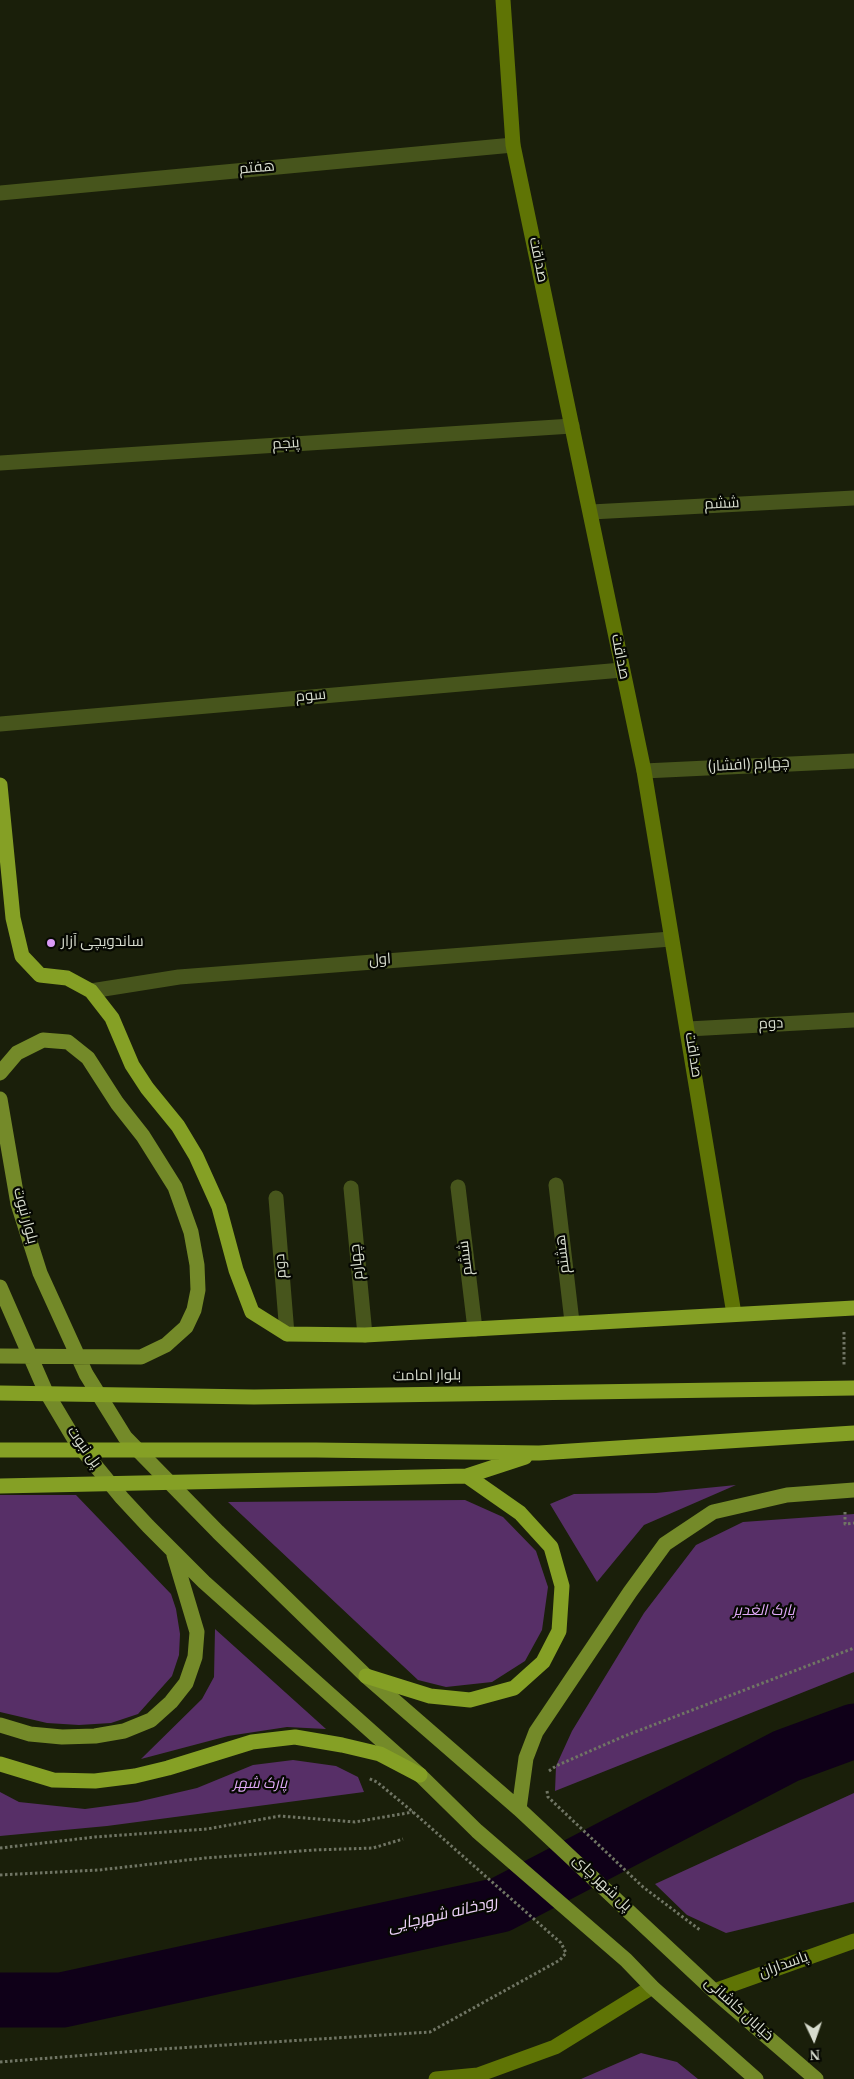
<!DOCTYPE html>
<html>
<head>
<meta charset="utf-8">
<style>
  body { margin:0 }
  #map { position:relative; width:854px; height:2079px; overflow:hidden; background:#1a1f0a; font-family:Georgia,serif }
  canvas { display:block }
  .north { position:absolute; left:789px; top:2014px; width:50px; height:50px; -webkit-text-stroke:4px #060802; paint-order:stroke; rotate:177deg; font-size:14px; font-weight:700; line-height:20px; text-align:center; color:#d7dcce }
  .north::after { content:''; display:block; margin:auto; width:18px; height:22px; background:#d7dcce; clip-path:polygon(50% 0,100% 100%,50% 72%,0 100%) }
</style>
</head>
<body>
<div id="map">
<canvas width="854" height="2079"></canvas>
<div class="north">N</div>
</div>
<script>
const ctx = document.querySelector('canvas').getContext('2d');
ctx.lineJoin = 'round';
function fillPath(path, color) { ctx.fillStyle = color; ctx.fill(path, 'evenodd'); }
const toPath = rows => new Path2D(rows.map(r => 'M' + r).join(''));
function trace(path, color, width, dash) { ctx.strokeStyle = color; ctx.lineWidth = width; ctx.lineCap = dash ? 'butt' : 'round'; ctx.setLineDash(dash || []); ctx.stroke(path); }
function drawText(font, color, halo, rows, align = 'center') {
  ctx.font = font + ' Georgia,Cairo,serif'; ctx.lineWidth = 4.5; ctx.setLineDash([]); ctx.textBaseline = 'middle'; ctx.strokeStyle = halo; ctx.fillStyle = color; for (const [text, x, y, turn = 0] of rows) {
    ctx.save(); ctx.translate(x, y); ctx.rotate((+turn || 0) * Math.PI / 180); ctx.textAlign = isNaN(turn) ? turn : align; if (halo) ctx.strokeText(text, 0, 0); ctx.fillText(text, 0, 0); ctx.restore();
  }
}
const green = toPath([
  [736,1485,644,1525,597,1582,550,1504,574,1494,656,1493],
  [0,1495,76,1495,171,1594,176,1609,180,1634,179,1655,172,1676,138,1714,111,1723,79,1725,47,1723,0,1712],
  [465,1500,503,1517,536,1551,548,1587,542,1630,525,1661,492,1682,446,1687,418,1680,228,1502],
  [854,1514,854,1672,555,1791,556,1766,572,1731,644,1613,696,1545,743,1522],
  [215,1629,326,1729,287,1727,228,1736,141,1759,202,1699,214,1677],
  [293,1760,336,1766,358,1777,364,1792,107,1826,0,1836,0,1792,19,1802,85,1809,137,1802,197,1788,253,1765],
  [854,1793,854,1902,726,1933,687,1915,655,1884],
  [641,2053,677,2062,698,2079,581,2079]
]);
const river = toPath([
  [0,2000,62,2000,500,1905,786,1756,854,1731]
]);
const path = toPath([
  [844,1332,844,1366],
  [845,1512,845,1524,854,1523],
  [549,1771,556,1766,622,1737,854,1648],
  [547,1791,548,1797,643,1887,700,1930],
  [0,1848,95,1837,207,1829,280,1816,355,1822,413,1812],
  [0,1875,99,1870,205,1858,314,1850,373,1848,403,1839],
  [0,2062,162,2049,430,2032,560,1960,566,1953,561,1943,413,1812,377,1782,368,1778]
]);
const street = toPath([
  [0,193,513,145],
  [0,463,572,426],
  [591,512,854,498],
  [0,724,622,670],
  [644,771,854,761],
  [91,991,179,977,671,939],
  [688,1029,854,1020],
  [556,1185,572,1322],
  [458,1187,475,1329],
  [351,1188,365,1335],
  [276,1198,287,1334]
]);
const secondary = toPath([
  [503,0,513,145,644,771,734,1314],
  [714,1991,854,1941],
  [436,2079,478,2075,555,2047,652,1987]
]);
const primary = toPath([
  [0,1073,17,1053,43,1040,68,1042,88,1058,117,1103,143,1136,175,1187,191,1232,197,1265,198,1290,194,1310,186,1327,166,1345,141,1357,0,1356],
  [0,1099,18,1204,40,1273,86,1374,125,1437,218,1532,366,1676,519,1809,714,1991,816,2079],
  [0,1287,45,1390,76,1442,122,1498,148,1526,204,1582,420,1775,477,1831,626,1960,652,1987,756,2079],
  [0,1725,30,1734,62,1737,95,1736,124,1731,151,1720,171,1702,186,1683,195,1657,197,1632,174,1555],
  [519,1809,526,1758,536,1732,630,1592,665,1544,713,1512,787,1495,854,1490]
]);
const highway = toPath([
  [0,785,13,918,22,956,40,975,67,978,91,991,112,1018,132,1065,147,1088,178,1126,196,1156,219,1207,236,1270,252,1312,287,1334,365,1335,854,1308],
  [0,1393,254,1397,854,1388],
  [0,1450,316,1450,539,1453,854,1433],
  [0,1486,467,1476,525,1457],
  [366,1676,430,1696,470,1700,514,1688,543,1662,559,1631,562,1586,551,1547,520,1513,467,1476],
  [0,1764,53,1780,95,1781,135,1776,168,1768,252,1742,295,1737,342,1745,380,1754,420,1775]
]);
const markers = [
  [51,943,5,"#da9af6"]
];
const streetNames = [
  ["هفتم",257,169,-5],
  ["صداقت",537,260,78],
  ["پنجم",286,445,-4],
  ["ششم",722,505,-3],
  ["صداقت",619,657,79],
  ["سوم",311,697,-5],
  ["چهارم (افشار)",749,766,-3],
  ["اول",380,961,-4],
  ["دوم",771,1025,-3],
  ["صداقت",692,1055,81],
  ["بلوار نبوت",24,1216,75],
  ["هشتم",564,1254,-97],
  ["ششم",467,1258,-97],
  ["چهارم",358,1262,-96],
  ["دوم",282,1266,-94],
  ["بلوار امامت",427,1377,-1],
  ["پل نبوت",83,1448,54],
  ["پل شهر چای",601,1884,43],
  ["پاسداران",784,1966,-20],
  ["خیابان کاشانی",738,2010,42]
];
const poiNames = [
  ["ساندویچی آزار",61,943]
];
const parkNames = [
  ["پارک الغدیر",764,1612],
  ["پارک شهر",260,1785]
];
const waterNames = [
  ["رودخانه شهرچایی",443,1916,-13]
];
fillPath(green, '#572f67');
trace(river, '#0f0018', 55);
trace(path, '#707564', 3, [2.5, 2.5]);
trace(street, '#47551c', 15);
trace(secondary, '#5f7405', 15);
trace(primary, '#748a29', 15);
trace(highway, '#85a025', 15);
for (const [x, y, r, color] of markers) { const dot = new Path2D(); dot.arc(x, y, r, 0, 2 * Math.PI); ctx.fillStyle = color; ctx.fill(dot); trace(dot, '#060802', 2); }
drawText('15px', '#d7dcce', '#060802', streetNames);
drawText('15px', '#d7dcce', '#060802', poiNames, 'left');
drawText('italic 15px', '#e0a9f8', '#060802', parkNames);
drawText('italic 16px', '#efd3fb', '#060802', waterNames);
</script>
</body>
</html>
